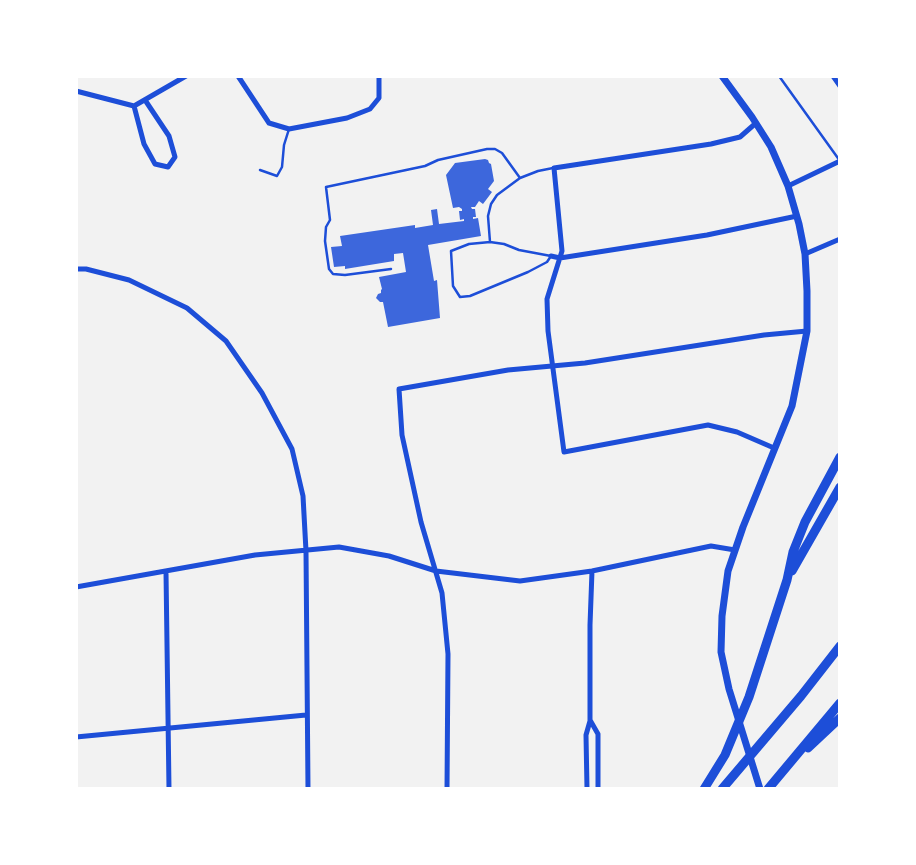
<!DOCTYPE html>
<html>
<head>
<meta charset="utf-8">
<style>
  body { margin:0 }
  #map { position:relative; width:916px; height:865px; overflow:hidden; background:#f2f2f2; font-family:"Asap Condensed",sans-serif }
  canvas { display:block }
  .frame { position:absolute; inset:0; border:78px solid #fff; pointer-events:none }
</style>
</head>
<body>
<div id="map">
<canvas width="916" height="865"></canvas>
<div class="frame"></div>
</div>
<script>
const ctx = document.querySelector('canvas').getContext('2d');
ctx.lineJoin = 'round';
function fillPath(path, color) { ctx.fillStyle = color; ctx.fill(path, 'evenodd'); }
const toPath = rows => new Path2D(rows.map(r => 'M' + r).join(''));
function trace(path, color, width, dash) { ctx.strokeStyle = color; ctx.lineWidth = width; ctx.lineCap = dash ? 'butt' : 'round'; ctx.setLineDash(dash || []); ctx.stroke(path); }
const building = toPath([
  [485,159,488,160,489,163,491,164,494,181,488,189,492,192,483,204,479,201,475,207,471,207,472,209,475,209,476,217,473,217,473,219,478,218,481,236,428,245,434,281,437,280,440,318,388,327,383,302,380,302,376,298,378,294,381,293,381,290,382,289,379,277,406,272,403,253,394,254,394,261,345,269,345,266,334,267,331,247,342,246,340,236,415,225,415,228,433,225,431,210,437,209,439,224,464,221,464,219,460,220,459,211,462,211,462,209,459,207,453,208,446,175,455,163]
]);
const service = toPath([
  [779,76,840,161],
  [260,170,277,176,282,167,284,145,289,129],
  [490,242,504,244,519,250,551,256,547,262,528,272,470,296,460,297,453,286,451,251,469,244,490,242],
  [490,242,488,216,491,204,497,195,520,178,538,171,553,168],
  [391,269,345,275,333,274,329,269,325,241,326,227,330,220,326,187,425,166,438,160,487,149,495,149,502,153,520,178]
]);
const minor = toPath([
  [238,76,269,123,289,129,347,118,370,109,379,98,379,76],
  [833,76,840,86],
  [76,91,134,106,186,76],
  [134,106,144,144,155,164,168,167,175,157,169,136,145,100],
  [756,123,740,137,711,144,554,168,562,251,547,299,548,331,564,452,708,425,737,432,774,448],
  [788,186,840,161],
  [805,254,840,239],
  [551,256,560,258,707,235,797,216],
  [76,269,86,269,129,280,187,308,226,341,262,393,292,449,303,496,306,551,308,789],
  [592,571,590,625,590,720,598,734,598,789],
  [166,572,169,789],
  [76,587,255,555,339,547,389,556,436,571,520,581,592,571,711,546,735,550],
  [76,737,306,715],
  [447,789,448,654,442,593,421,522,402,435,399,389,508,370,585,363,764,335,807,331],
  [587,789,586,735,590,721]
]);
const secondary = toPath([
  [722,76,752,117,771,147,788,186,799,224,805,254,807,291,807,331,792,406,743,527,728,571,722,616,721,652,729,689,760,789]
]);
const motorway = toPath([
  [792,571,840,487],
  [808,748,840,718],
  [704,789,725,755,749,697,787,580,793,552,805,522,840,457],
  [722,789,801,696,840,646],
  [768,789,840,703]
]);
fillPath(building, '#3d67dc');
trace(service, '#1d4ed8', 2.5);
trace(minor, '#1d4ed8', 5);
trace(secondary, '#1d4ed8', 7);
trace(motorway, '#1d4ed8', 9);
</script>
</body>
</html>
